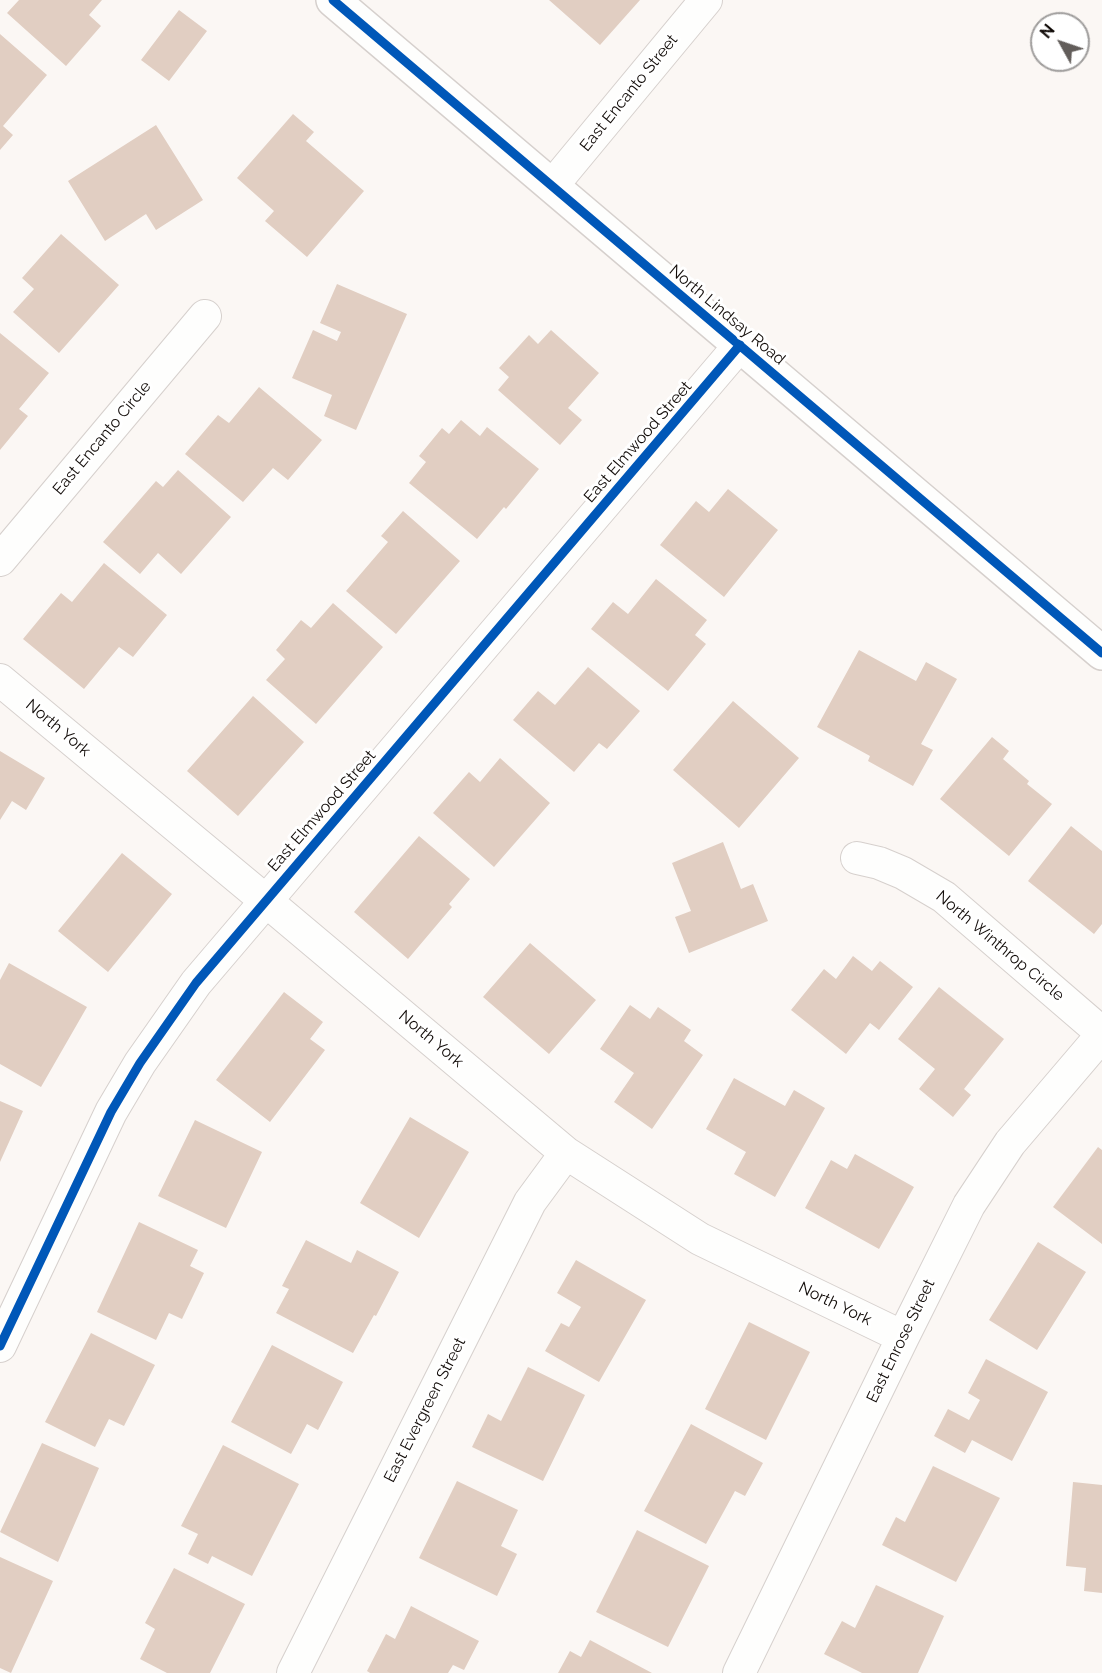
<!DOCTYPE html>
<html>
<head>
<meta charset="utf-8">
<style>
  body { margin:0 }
  #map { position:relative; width:1102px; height:1673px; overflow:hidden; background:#fbf7f4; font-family:Raleway,sans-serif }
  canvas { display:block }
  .north { position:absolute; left:1030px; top:12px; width:60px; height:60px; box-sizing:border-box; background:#fff; border:2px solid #9f9d9c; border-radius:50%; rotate:310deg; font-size:16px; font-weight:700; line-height:24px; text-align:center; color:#100a07 }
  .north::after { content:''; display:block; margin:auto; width:21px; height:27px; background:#625d5a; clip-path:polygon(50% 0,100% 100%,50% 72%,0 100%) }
</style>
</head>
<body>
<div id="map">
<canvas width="1102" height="1673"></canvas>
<div class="north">N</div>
</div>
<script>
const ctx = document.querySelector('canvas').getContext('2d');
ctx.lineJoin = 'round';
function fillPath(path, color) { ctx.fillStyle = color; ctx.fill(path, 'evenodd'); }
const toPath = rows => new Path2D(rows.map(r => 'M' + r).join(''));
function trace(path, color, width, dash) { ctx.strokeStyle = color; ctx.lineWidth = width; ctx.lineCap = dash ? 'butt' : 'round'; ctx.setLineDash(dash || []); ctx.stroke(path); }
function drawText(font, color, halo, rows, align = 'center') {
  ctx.font = font + ' Raleway,sans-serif'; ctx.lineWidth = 6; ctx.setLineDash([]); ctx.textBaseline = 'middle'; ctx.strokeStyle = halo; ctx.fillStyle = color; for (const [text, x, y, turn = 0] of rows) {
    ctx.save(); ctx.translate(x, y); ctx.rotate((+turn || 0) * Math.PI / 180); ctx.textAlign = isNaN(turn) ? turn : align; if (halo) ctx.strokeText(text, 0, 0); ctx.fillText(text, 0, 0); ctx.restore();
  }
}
const building = toPath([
  [19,0,102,0,89,15,101,26,66,66,7,13],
  [549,0,640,0,600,45],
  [179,10,207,31,169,81,141,60],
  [0,34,47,75,3,126,13,135,0,150],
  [293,114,314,132,306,141,364,191,307,257,265,221,274,211,237,178],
  [156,125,203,200,156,230,146,214,105,241,68,181],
  [61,234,119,285,59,353,13,312,34,289,22,278],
  [337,284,407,314,356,430,324,416,332,395,292,378,313,330,337,341,341,332,320,323],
  [551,330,599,373,568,408,582,420,560,445,498,390,509,377,499,368,529,335,538,344],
  [0,333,49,373,19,409,28,416,0,450],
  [259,387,322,440,288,480,273,468,243,502,185,454,218,415,229,423],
  [461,420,480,436,487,427,539,469,506,509,504,507,477,539,409,483,426,462,419,456,442,428,449,434],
  [178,470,231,517,181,574,158,553,140,574,103,542,156,481,163,487],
  [728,489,778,530,724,597,660,545,696,501,709,512],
  [403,511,460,561,396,634,346,591,388,542,381,536],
  [104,563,167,615,133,657,119,647,84,689,23,639,61,593,72,602],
  [656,579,707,620,695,635,706,644,668,691,591,629,613,602,628,614],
  [333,603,383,647,316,724,266,680,285,659,276,650,301,620,311,628],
  [859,650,916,681,926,662,957,679,921,744,933,750,913,786,868,761,870,756,817,727],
  [588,667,640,711,607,749,599,743,574,772,513,720,538,691,555,705],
  [253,696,304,742,238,816,187,771],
  [733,701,799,758,739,828,673,770],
  [992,737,1009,751,1003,759,1029,781,1027,784,1052,804,1009,856,940,799],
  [0,751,45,778,26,810,12,801,0,820],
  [500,758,550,803,494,867,433,813,469,772,480,782],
  [1071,826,1102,851,1102,924,1094,934,1028,881],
  [419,836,470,879,449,904,452,907,408,959,354,912],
  [723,842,741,889,753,884,768,921,689,953,675,917,691,911,672,863],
  [122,853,172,894,108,972,58,931],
  [530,943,596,1000,549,1054,483,997],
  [853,956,872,971,880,961,913,987,879,1030,870,1023,846,1054,791,1010,824,969,836,979],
  [9,963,87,1007,41,1087,0,1064,0,980],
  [939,987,1004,1039,964,1089,971,1095,953,1117,919,1089,935,1069,898,1039],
  [284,992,323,1022,310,1039,325,1050,270,1122,216,1080],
  [630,1005,650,1019,658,1007,691,1030,684,1041,703,1055,652,1129,614,1102,634,1073,600,1049],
  [734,1078,785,1106,794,1090,825,1108,775,1197,734,1174,746,1152,706,1129],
  [0,1101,23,1111,0,1162],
  [410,1117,469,1152,419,1238,360,1203],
  [195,1120,262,1152,226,1228,158,1196],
  [1098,1147,1102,1150,1102,1244,1053,1207],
  [855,1154,914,1187,879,1249,805,1208,831,1160,847,1169],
  [139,1222,198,1250,190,1266,204,1273,182,1319,169,1313,156,1340,97,1312],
  [306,1240,351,1263,357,1250,399,1272,376,1316,374,1315,353,1353,276,1313,289,1289,282,1286],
  [1038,1242,1086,1272,1037,1350,989,1320],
  [576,1260,646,1300,599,1382,545,1351,561,1323,569,1327,581,1307,557,1293],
  [749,1322,810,1352,766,1440,705,1409],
  [91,1333,155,1365,124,1426,109,1419,95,1447,45,1422],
  [272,1345,343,1382,318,1430,307,1424,291,1454,231,1422],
  [986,1359,1048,1392,1012,1461,972,1440,965,1453,934,1436,948,1409,969,1420,980,1400,968,1393],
  [528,1367,585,1395,543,1481,472,1447,488,1414,501,1421],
  [691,1424,763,1463,745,1496,735,1491,706,1544,644,1511],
  [42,1443,99,1468,58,1562,0,1532],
  [223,1445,299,1484,252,1576,212,1556,208,1564,188,1554,198,1534,181,1526],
  [933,1466,1000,1498,956,1582,882,1545,896,1517,905,1522],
  [457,1481,518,1510,501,1546,517,1554,497,1596,419,1558],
  [1073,1482,1102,1485,1102,1593,1084,1591,1086,1568,1066,1566],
  [637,1530,709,1566,668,1647,596,1612],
  [0,1557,53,1581,11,1673,0,1668],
  [174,1568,245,1604,210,1673,167,1673,140,1659,155,1629,145,1623],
  [876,1585,944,1616,918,1673,862,1673,824,1654,842,1621,855,1628],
  [411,1606,479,1641,464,1670,453,1665,448,1673,370,1673,367,1671,386,1634,395,1639],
  [590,1640,652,1673,558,1673,570,1651,581,1657]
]);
const minor = toPath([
  [552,186,706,0],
  [0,560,205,316],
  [0,680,265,900,566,1153,700,1239,903,1337],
  [857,858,879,863,903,873,944,897,1102,1033],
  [0,1346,111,1112,140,1063,196,983,740,345],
  [293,1673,530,1202,566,1153],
  [739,1673,903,1337,969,1205,1010,1143,1102,1035]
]);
const secondary = toPath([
  [333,0,1102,653]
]);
const cycleway = toPath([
  [333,0,1102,653],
  [0,1346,111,1112,140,1063,196,983,740,345]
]);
const streetNames = [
  ["East Encanto Street",629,93,-51],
  ["North Lindsay Road",727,315,40],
  ["East Encanto Circle",102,438,-50],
  ["East Elmwood Street",638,442,-49],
  ["North York",58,728,40],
  ["East Elmwood Street",322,811,-49],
  ["North Winthrop Circle",1000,946,40],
  ["North York",431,1039,40],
  ["North York",835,1304,26],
  ["East Enrose Street",901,1341,-64],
  ["East Evergreen Street",425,1410,-63]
];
fillPath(building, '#e1cec2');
trace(minor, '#d6d0cd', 34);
trace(secondary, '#d6d0cd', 36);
trace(minor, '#fefefd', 32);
trace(secondary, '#fefefd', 33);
trace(cycleway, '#0057b8', 9);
drawText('16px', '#100a07', '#fff', streetNames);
</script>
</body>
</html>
